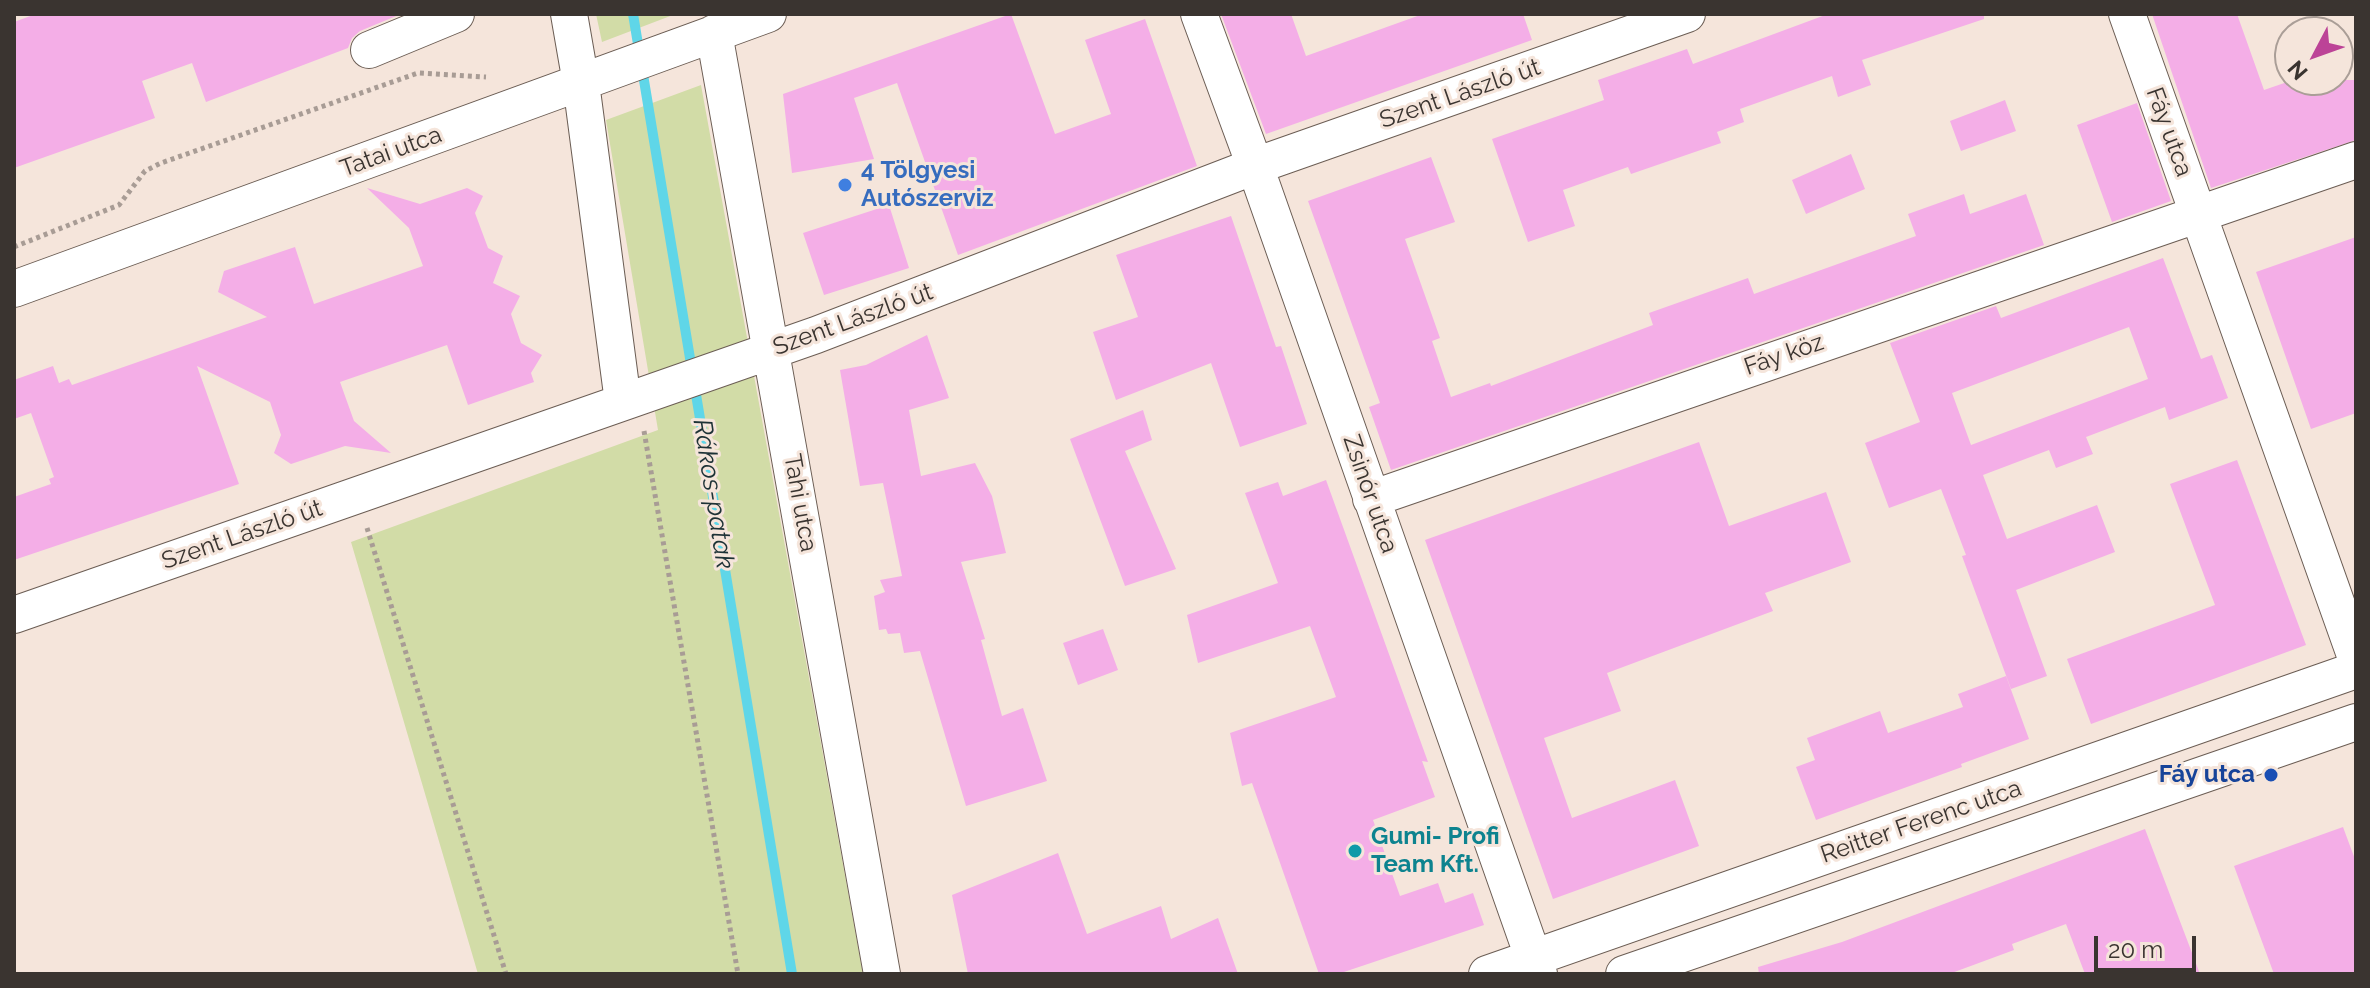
<!DOCTYPE html>
<html>
<head>
<meta charset="utf-8">
<style>
  body { margin:0 }
  #map { position:relative; width:2370px; height:988px; overflow:hidden; background:#f5e5db; font-family:Raleway,sans-serif }
  canvas { display:block }
  .frame { position:absolute; inset:0; border:16px solid #3a3430; pointer-events:none }
  .north { position:absolute; left:2274px; top:16px; width:80px; height:80px; box-sizing:border-box; background:#f5e5db; border:2px solid #aa9e97; border-radius:50%; rotate:229deg; font-size:22px; font-weight:700; line-height:32px; text-align:center; color:#3a3430 }
  .north::after { content:''; display:block; margin:auto; width:28px; height:36px; background:#bc4397; clip-path:polygon(50% 0,100% 100%,50% 72%,0 100%) }
  .scale { position:absolute; left:2094px; top:936px; width:102px; height:36px; box-sizing:border-box; border:4px solid #3a3430; border-top:0; padding-left:10px; font-size:24px; line-height:28px; white-space:nowrap; color:#3a3430; -webkit-text-stroke:6px #f5e5db; paint-order:stroke }
</style>
</head>
<body>
<div id="map">
<canvas width="2370" height="988"></canvas>
<div class="frame"></div>
<div class="north">N</div>
<div class="scale">20 m</div>
</div>
<script>
const ctx = document.querySelector('canvas').getContext('2d');
ctx.lineJoin = 'round';
function fillPath(path, color) { ctx.fillStyle = color; ctx.fill(path, 'evenodd'); }
const toPath = rows => new Path2D(rows.map(r => 'M' + r).join(''));
function trace(path, color, width, dash) { ctx.strokeStyle = color; ctx.lineWidth = width; ctx.lineCap = dash ? 'butt' : 'round'; ctx.setLineDash(dash || []); ctx.stroke(path); }
function drawText(font, color, halo, rows, align = 'center') {
  ctx.font = font + ' Raleway,sans-serif'; ctx.lineWidth = 6; ctx.setLineDash([]); ctx.textBaseline = 'middle'; ctx.strokeStyle = halo; ctx.fillStyle = color; for (const [text, x, y, turn = 0] of rows) {
    ctx.save(); ctx.translate(x, y); ctx.rotate((+turn || 0) * Math.PI / 180); ctx.textAlign = isNaN(turn) ? turn : align; if (halo) ctx.strokeText(text, 0, 0); ctx.fillText(text, 0, 0); ctx.restore();
  }
}
const green = toPath([
  [596,14,673,14,673,15,602,42],
  [701,85,863,974,478,974,351,542,658,430,606,120]
]);
const stream = toPath([
  [633,14,792,974]
]);
const building = toPath([
  [36,14,401,14,360,31,352,38,348,48,206,102,192,63,142,81,155,118,14,168,14,22],
  [1011,14,1055,134,1111,114,1085,40,1145,19,1197,166,958,255,897,83,854,98,874,159,792,173,783,94],
  [1221,14,1291,14,1306,56,1423,14,1523,14,1532,40,1266,134],
  [1828,14,1984,14,1984,19,1862,60,1871,85,1838,97,1832,76,1740,109,1744,122,1717,132,1721,143,1631,174,1628,167,1563,190,1575,226,1528,242,1492,139,1604,100,1598,80,1687,49,1693,64],
  [2152,14,2237,14,2264,90,2293,80,2356,80,2356,140,2211,188],
  [2005,100,2016,131,1961,151,1950,121],
  [2137,103,2171,201,2112,222,2077,125],
  [1851,154,1865,189,1806,214,1792,180],
  [1431,157,1455,222,1405,239,1440,338,1432,341,1451,397,1490,383,1491,386,1653,325,1649,313,1748,278,1754,294,1916,236,1908,214,1964,194,1970,214,2026,194,2044,245,1391,470,1369,407,1380,403,1308,201],
  [367,188,420,204,467,188,483,196,475,213,488,248,503,256,493,283,520,296,511,314,521,343,542,355,531,373,534,382,468,405,447,345,340,382,354,421,391,453,345,446,291,464,274,453,281,435,270,402,197,366,239,484,14,560,14,497,51,484,49,479,54,477,31,413,14,419,14,380,53,366,59,383,69,379,72,385,267,317,218,292,224,271,295,247,314,304,423,266,409,228],
  [889,205,909,268,824,295,803,233],
  [1231,216,1276,347,1281,346,1307,424,1240,447,1211,363,1116,400,1093,332,1138,317,1116,255],
  [2356,237,2356,413,2311,429,2256,272],
  [2163,258,2201,359,2212,355,2228,398,2169,420,2165,407,2086,437,2093,454,2056,468,2049,450,1983,475,2007,539,2097,505,2115,552,2016,590,2047,676,2011,689,1962,556,1966,555,1941,489,1889,508,1865,443,1920,422,1890,343,1996,306,2001,318],
  [2129,327,2148,379,1971,445,1952,393],
  [927,335,949,398,909,410,921,476,975,463,992,496,1006,553,961,562,985,639,981,640,1002,716,1023,708,1047,781,966,806,920,651,904,653,900,633,888,634,886,629,879,630,874,596,885,592,880,580,902,576,883,483,860,486,840,370,866,365],
  [1143,410,1152,440,1125,451,1176,569,1125,586,1070,439],
  [1699,442,1729,526,1826,492,1851,562,1765,593,1773,611,1607,673,1621,711,1544,738,1572,818,1675,780,1699,846,1553,899,1425,540],
  [2237,460,2306,645,2091,724,2067,659,2215,605,2170,484],
  [1326,480,1428,762,1422,761,1435,797,1373,820,1400,896,1438,883,1445,903,1473,893,1484,925,1338,974,1319,974,1252,783,1242,786,1230,733,1336,697,1310,626,1198,663,1187,615,1278,583,1245,493,1278,482,1283,496],
  [1103,629,1118,670,1078,685,1063,643],
  [2006,676,2029,739,1961,764,1962,767,1816,820,1796,767,1815,760,1807,738,1880,711,1888,733,1963,707,1958,694],
  [2343,827,2356,862,2356,974,2274,974,2234,866],
  [2145,829,2200,974,2085,974,2066,924,2012,944,2014,950,1949,974,1759,974,1758,967,1842,942],
  [1058,853,1087,934,1161,906,1171,939,1218,918,1238,974,968,974,952,895]
]);
const path = toPath([
  [14,247,119,205,145,171,161,163,418,73,486,77],
  [644,431,738,974],
  [367,528,506,974]
]);
const minor = toPath([
  [569,14,581,83,623,402],
  [1199,14,1255,166,1539,974],
  [2127,14,2356,658],
  [714,33,882,974],
  [369,50,456,14],
  [14,289,768,14],
  [1371,499,2356,160],
  [14,615,816,335,1255,166,1687,14],
  [1487,974,2356,670],
  [1624,974,2356,722]
]);
const markers = [
  [845,185,8,"#3f7fe0"],
  [2271,775,8,"#1a4fb4"],
  [1355,851,8,"#0f9aa8"]
];
const streetNames = [
  ["Szent László út",1460,94,-19],
  ["Fáy utca",2169,132,70],
  ["Tatai utca",391,152,-20],
  ["Szent László út",853,320,-20],
  ["Fáy köz",1784,355,-19],
  ["Zsinór utca",1370,494,71],
  ["Tahi utca",800,503,80],
  ["Szent László út",242,535,-19],
  ["Reitter Ferenc utca",1921,822,-19]
];
const shopNames = [
  ["4 Tölgyesi",861,171],
  ["Autószerviz",861,199]
];
const transitNames = [
  ["Fáy utca",2255,775]
];
const cultureNames = [
  ["Gumi- Profi",1371,837],
  ["Team Kft.",1371,865]
];
const waterNames = [
  ["Rákos-patak",713,494,81]
];
fillPath(green, '#d2dca7');
trace(stream, '#5fd6e8', 10);
fillPath(building, '#f4aee7');
trace(minor, '#6b5d54', 38);
trace(path, '#a89c95', 5, [4, 4]);
trace(minor, '#fff', 36);
for (const [x, y, r, color] of markers) { const dot = new Path2D(); dot.arc(x, y, r, 0, 2 * Math.PI); ctx.fillStyle = color; ctx.fill(dot); trace(dot, '#f5e5db', 3); }
drawText('24px', '#3a3430', '#f5e5db', streetNames);
drawText('bold 24px', '#366cbe', '#f5e5db', shopNames, 'left');
drawText('bold 24px', '#164399', '#f5e5db', transitNames, 'right');
drawText('bold 24px', '#0d838f', '#f5e5db', cultureNames, 'left');
drawText('italic 26px', '#1d3236', '#f5e5db', waterNames);
</script>
</body>
</html>
